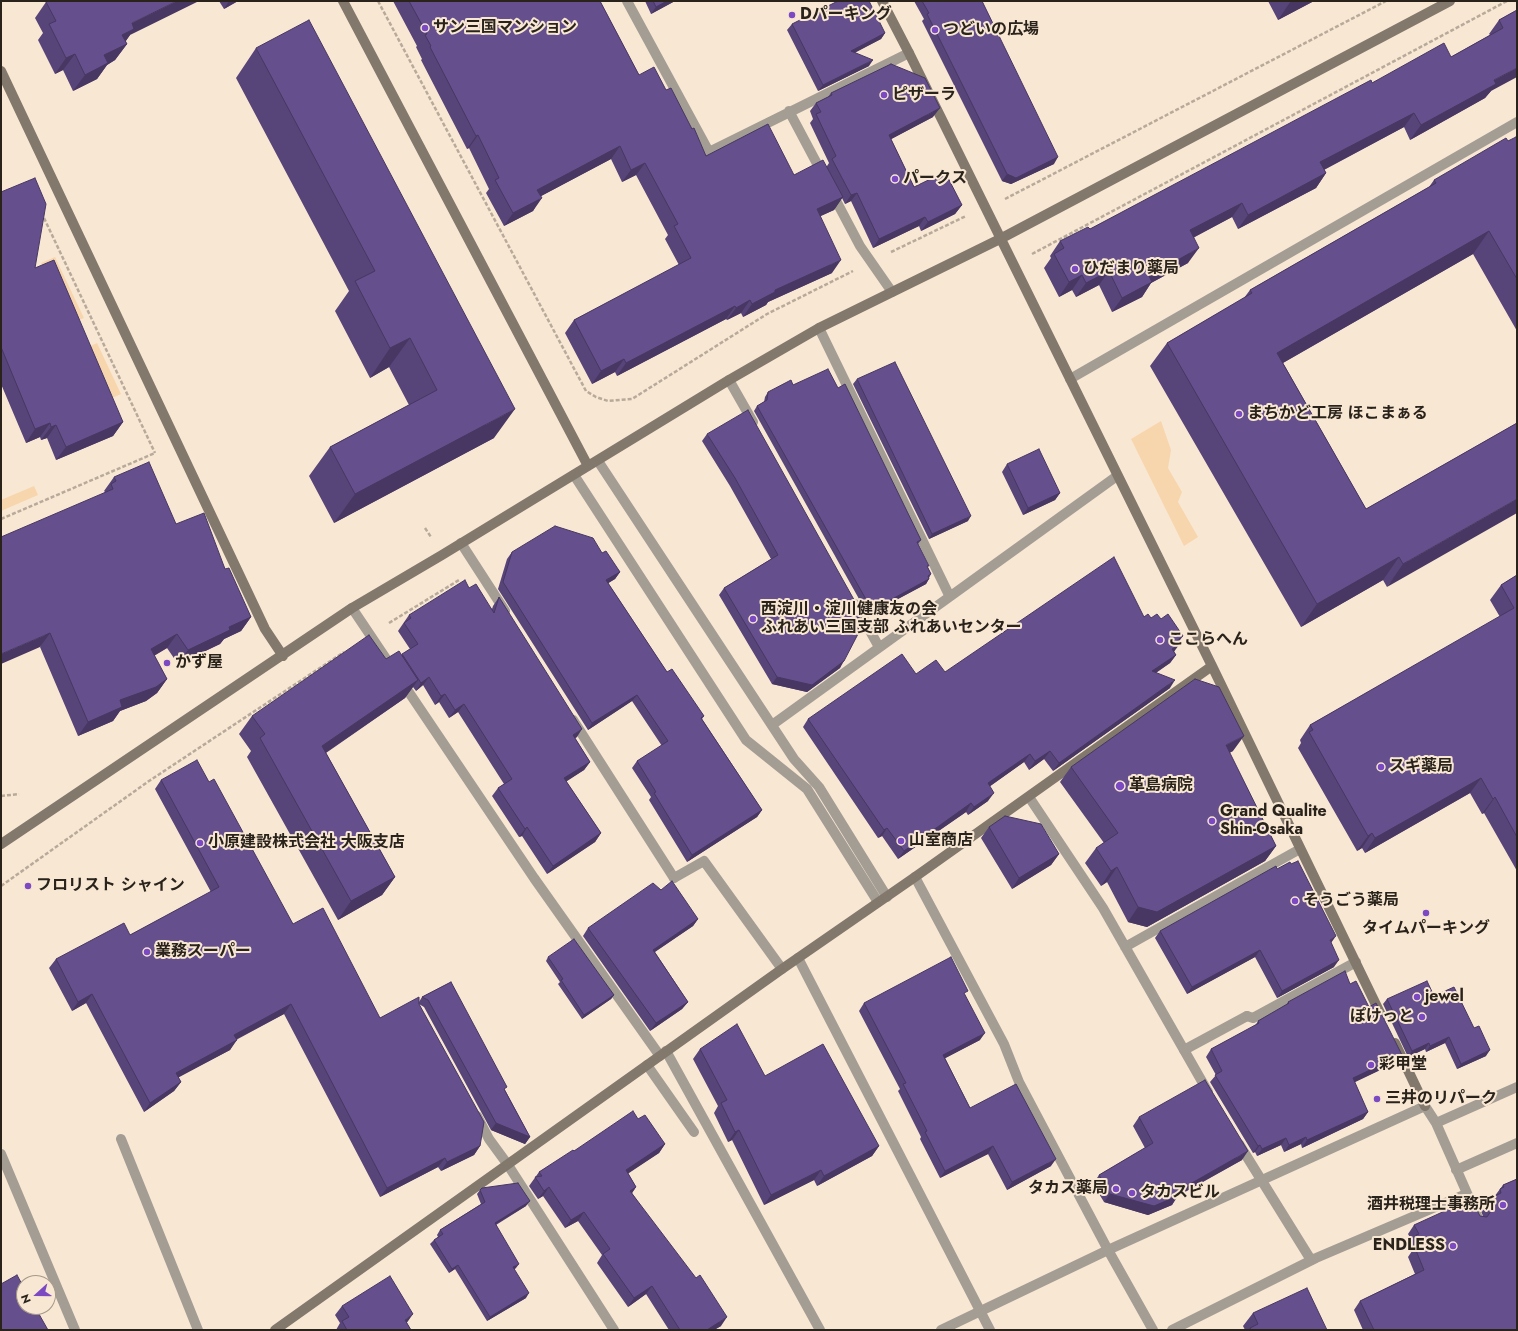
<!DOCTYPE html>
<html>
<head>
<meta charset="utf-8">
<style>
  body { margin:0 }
  #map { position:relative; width:1518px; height:1331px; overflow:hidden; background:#f8e7d3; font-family:Jost,sans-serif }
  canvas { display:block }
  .frame { position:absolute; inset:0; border:2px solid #29231b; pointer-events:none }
  .north { position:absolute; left:16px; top:1275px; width:40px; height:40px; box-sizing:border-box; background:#f8e7d3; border:1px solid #a59989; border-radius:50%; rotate:249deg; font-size:11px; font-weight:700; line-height:16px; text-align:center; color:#29231b }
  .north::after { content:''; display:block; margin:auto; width:14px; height:18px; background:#7b49c1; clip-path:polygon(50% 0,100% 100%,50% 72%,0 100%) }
</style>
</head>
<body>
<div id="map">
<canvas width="1518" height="1331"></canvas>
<div class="frame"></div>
<div class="north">N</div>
</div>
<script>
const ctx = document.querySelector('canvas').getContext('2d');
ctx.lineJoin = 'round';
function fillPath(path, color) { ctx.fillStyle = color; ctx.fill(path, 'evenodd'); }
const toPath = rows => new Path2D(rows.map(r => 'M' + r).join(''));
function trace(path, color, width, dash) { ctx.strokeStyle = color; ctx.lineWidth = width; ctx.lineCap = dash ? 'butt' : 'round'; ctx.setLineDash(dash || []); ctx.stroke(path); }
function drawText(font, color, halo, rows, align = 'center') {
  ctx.font = font + ' Jost,"Noto Sans JP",sans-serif'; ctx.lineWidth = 4; ctx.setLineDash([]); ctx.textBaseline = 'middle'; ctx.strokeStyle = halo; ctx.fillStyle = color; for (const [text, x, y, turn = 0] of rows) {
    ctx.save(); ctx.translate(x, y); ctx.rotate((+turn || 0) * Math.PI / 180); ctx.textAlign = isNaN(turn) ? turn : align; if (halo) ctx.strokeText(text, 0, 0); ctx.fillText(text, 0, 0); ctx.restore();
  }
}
const green = toPath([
  [55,257,84,318,67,325,41,263],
  [97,343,121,394,101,403,79,351],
  [1161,421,1171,450,1168,468,1182,492,1178,502,1198,537,1184,546,1131,439],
  [34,486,38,495,1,511,1,500]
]);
const path = toPath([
  [378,1,586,391,596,397,608,401,632,399,767,314,853,271],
  [1005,199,1386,1],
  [44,218,155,453],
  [891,252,966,216],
  [1032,254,1507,1],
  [1,519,155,453],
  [425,528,431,537],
  [389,623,459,580],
  [1,796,19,794],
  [1,886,149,781,344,652]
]);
const lane = toPath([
  [1029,797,1103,908,1208,1092],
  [915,877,1004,1044,1019,1082,1108,1250,1153,1330],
  [674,878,704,861,782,969],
  [1125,947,1300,849],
  [798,958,990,1330],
  [1247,1016,1253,1018,1356,962],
  [666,1051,820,1330],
  [477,1116,489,1139,508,1165],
  [1239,1144,1311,1260]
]);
const street = toPath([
  [627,1,709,152,909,53],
  [789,111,823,175],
  [832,193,860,246,892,292],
  [819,328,949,595],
  [1070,379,1517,122],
  [729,380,753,422],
  [598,461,794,759,819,787,887,897],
  [574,475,746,740,807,789,878,902],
  [461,543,505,611],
  [855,604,879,647],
  [352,608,393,669],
  [402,682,534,878,660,1056],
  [573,720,674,878],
  [772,725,1117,476],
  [1184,1050,1247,1016],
  [647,1065,694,1132],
  [1436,1123,1517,1087],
  [121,1139,198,1330],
  [1,1154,75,1330],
  [508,1165,614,1330],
  [1456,1170,1517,1143],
  [941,1330,1108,1250,1425,1106,1436,1123,1478,1218],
  [1172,1330,1316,1258,1466,1194]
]);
const secondary = toPath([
  [343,1,588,466],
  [882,1,909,53,1212,666,1381,1015],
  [1,71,265,629,283,656],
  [1,844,352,608,442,555,729,380,819,328,1000,239,1450,1],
  [1395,1043,1425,1106],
  [275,1330,782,969,915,877,1212,666]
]);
const wall = toPath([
  [219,1,238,1,224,9],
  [393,1,600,1,639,75,666,90,692,129,706,156,794,175,827,166,829,163,810,123,813,119,810,111,816,103,828,97,831,93,933,117,891,139,914,187,962,205,955,214,921,231,919,226,873,248,851,201,845,204,842,198,834,210,820,216,832,273,768,302,766,305,743,317,741,313,727,320,726,319,617,376,615,372,592,384,565,333,574,320,679,265,665,239,668,235,636,175,622,182,611,159,541,196,533,211,504,226,486,193,489,189,469,148,467,149,421,60,422,59,416,47,417,46],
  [645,1,675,1,651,14],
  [914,1,982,1,1054,164,1011,184,1002,181,922,21,924,19],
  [1268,1,1314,1,1278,20],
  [46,2,130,35,125,42,127,44,115,60,107,65,97,79,73,91,63,70,55,74,38,40,43,33,35,18],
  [1517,10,1491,91,1485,98,1410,140,1404,127,1324,170,1326,173,1316,188,1238,229,1232,217,1193,238,1188,263,1151,283,1142,297,1112,312,1099,285,1076,297,1072,290,1059,297,1044,268,1051,258,1050,256,1060,241,1090,229,1372,83,1451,57,1490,35,1489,34,1499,20],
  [792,24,885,33,881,39,855,52,869,66,818,91,787,30],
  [256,48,494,438,334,523,309,476,330,447,409,405,389,367,370,378,335,311,349,291,236,78],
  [1517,139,1517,331,1473,254,1283,363,1366,509,1517,423,1387,587,1383,580,1301,627,1150,366,1167,343,1244,298,1250,290,1429,187,1434,180,1508,141],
  [1,192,35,268,123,422,113,436,56,460,47,438,41,440,40,437,26,443,1,384],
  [857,379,968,521,929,539,853,384],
  [793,385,838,388,921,540,918,544,928,568,931,574,926,584,868,615,754,411,757,406,764,402,765,397,768,392],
  [707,434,857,621,840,668,807,692,772,684,719,595,724,588,771,559,730,486,702,441],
  [1007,464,1060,493,1055,500,1023,515,1002,472],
  [114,477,176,524,225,569,251,617,241,631,224,639,220,644,178,664,167,648,154,656,167,679,157,693,146,701,120,711,113,721,78,736,40,647,105,492,104,491],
  [512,552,602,553,620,572,615,579,608,583,667,672,704,716,702,719,762,810,757,817,687,862,649,800,651,797,632,768,637,761,662,746,632,701,588,730,498,589,507,559],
  [1517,575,1517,871,1484,813,1482,814,1470,793,1365,853,1362,848,1357,851,1298,748,1301,743,1300,740,1310,725,1500,617,1490,600,1501,585],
  [469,588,492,609,493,606,499,597,577,737,575,738,590,762,584,770,566,781,601,833,595,842,547,874,522,836,519,837,492,796,498,788,504,784,458,712,449,718,439,702,435,705,423,685,416,691,413,687,405,698,326,753,395,877,382,895,338,920,247,757,251,751,239,734,252,716,386,659,402,655,410,649,398,631,409,615],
  [1144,617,1151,618,1177,643,1174,652,1176,655,1170,663,1156,673,1170,688,1053,771,1044,759,1029,770,1024,762,990,786,988,801,968,815,966,812,898,859,882,836,878,838,803,727,808,719,916,674,945,672],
  [1233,751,1229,753,1276,846,1265,861,1147,927,1128,922,1107,882,1101,886,1085,863,1096,848,1104,843,1060,782,1071,767],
  [161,780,209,782,293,924,380,1018,419,1002,422,997,451,982,505,1090,530,1137,525,1144,491,1130,424,1007,419,1004,480,1146,474,1155,441,1171,438,1167,380,1197,284,1014,236,1040,230,1050,178,1077,181,1082,174,1091,144,1112,86,1003,72,1011,49,968,56,959,130,935,211,892,155,789],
  [989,827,1059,854,1051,865,1012,889,981,838],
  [661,890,698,919,693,926,655,952,688,1002,682,1009,650,1031,583,936,588,928],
  [1160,931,1331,943,1334,967,1277,998,1255,957,1187,994,1155,938],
  [548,957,614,995,611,999,582,1019,558,984,560,982,546,961],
  [1350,984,1369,1007,1397,1062,1354,1082,1368,1112,1363,1119,1302,1148,1301,1144,1284,1152,1281,1145,1257,1156,1255,1152,1253,1153,1210,1082,1216,1075,1206,1057,1211,1049,1255,1026,1258,1021,1286,1005,1288,1002],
  [965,995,980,1040,945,1058,970,1108,1051,1166,1007,1190,988,1154,940,1178,920,1139,921,1137,898,1091,900,1089,859,1011,864,1003],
  [1434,996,1486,1056,1457,1069,1445,1043,1426,1052,1425,1049,1408,1057,1383,1004,1387,999],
  [700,1049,765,1076,879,1146,872,1156,817,1186,814,1180,764,1205,732,1140,728,1142,714,1113,718,1106,693,1059],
  [1139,1117,1242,1160,1178,1196,1172,1205,1148,1215,1104,1202,1093,1184,1099,1175,1145,1148,1133,1126],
  [638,1119,665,1144,659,1153,628,1173,636,1187,632,1193,721,1326,714,1330,669,1330,646,1294,628,1307,597,1263,602,1255,578,1221,565,1228,543,1196,538,1199,529,1186,539,1172,574,1151],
  [1517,1179,1517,1330,1363,1330,1354,1310,1360,1301,1415,1274,1408,1257,1412,1251,1409,1245,1412,1241,1408,1234,1414,1225,1480,1216,1483,1216,1480,1209,1487,1200,1494,1197,1503,1185],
  [480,1190,526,1206,496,1225,516,1268,514,1269,526,1298,487,1321,455,1269,449,1273,430,1244,434,1240,438,1237,437,1235,440,1230,481,1204,477,1194],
  [342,1306,407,1323,411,1330,336,1330,340,1323,335,1315],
  [1253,1313,1327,1330,1245,1330,1243,1326]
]);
const shadedWall = toPath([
  [177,1,199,1,130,35,123,45,122,35,132,23],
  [229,1,238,1,224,9],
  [667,1,675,1,651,14,656,7],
  [1291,1,1314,1,1278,20],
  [885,33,881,39,847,57,851,51],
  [127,44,115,60,107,65,97,79,73,91,85,75,104,55],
  [75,54,63,70,55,74,66,58],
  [873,60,869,66,818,91,823,85],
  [1517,68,1517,77,1491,91,1485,98,1410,140,1421,125,1494,80],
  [940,108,933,117,882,144,889,135],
  [1414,113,1404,127,1310,177,1320,162],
  [478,135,469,148,467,149,476,136],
  [620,146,611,159,528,203,537,190],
  [1058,157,1054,164,1011,184,1002,181,1007,174],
  [645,163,636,175,622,182,631,170],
  [1326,173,1316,188,1238,229,1248,215],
  [857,193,851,201,845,204,851,195],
  [843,197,834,210,808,222,817,209],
  [542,198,533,211,504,226,513,213],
  [1242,203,1232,217,1179,245,1190,230],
  [962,205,955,214,921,231,928,222],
  [925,217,919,226,873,248,879,239],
  [1489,231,1473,254,1260,376,1277,353],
  [1199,248,1188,263,1151,283,1142,297,1112,312,1122,298,1149,276],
  [841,260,832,273,768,302,766,305,743,317,752,304,775,290],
  [1109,271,1099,285,1076,297,1086,283],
  [1082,275,1072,290,1059,297,1069,282],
  [750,300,741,313,727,320,736,308],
  [735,306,726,319,617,376,626,363],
  [410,338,389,367,370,378,390,348],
  [624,359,615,372,592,384,601,371],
  [515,409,494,438,334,523,355,494],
  [123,422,113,436,56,460,66,447],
  [50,423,40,437,26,443,35,429],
  [56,425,47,438,41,440,51,427],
  [1060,493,1055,500,1023,515,1028,508],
  [1517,499,1517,513,1387,587,1403,564],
  [971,516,968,521,929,539,932,534],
  [1399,557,1383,580,1301,627,1317,604],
  [620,572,615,579,602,587,606,580],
  [929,579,926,584,868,615,872,610],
  [862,614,857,621,855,617],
  [251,617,241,631,224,639,220,644,178,664,188,650,229,627],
  [50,633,40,647,1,664,1,654],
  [177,634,167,648,141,663,151,649],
  [1183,636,1177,644,1176,641],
  [1179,645,1173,653,1172,649],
  [1176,655,1170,663,1146,679,1152,671],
  [844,661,840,668,807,692,772,684,777,677],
  [429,677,423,685,416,691,421,683],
  [167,679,157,693,146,701,120,711,113,721,78,736,88,722,120,700],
  [418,680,405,698,309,764,322,746],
  [1175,680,1170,688,1053,771,1059,763],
  [445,694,439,702,435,705,441,696],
  [637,695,632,701,588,730,592,723],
  [464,704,458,712,449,718,455,710],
  [582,729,577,737,567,743,573,735],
  [1244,736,1233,751,1215,760,1226,745],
  [1050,751,1044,759,1029,770,1035,761],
  [1030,754,1024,762,982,792,988,783],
  [590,762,584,770,558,787,564,778],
  [1481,778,1470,793,1365,853,1375,838],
  [994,793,988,801,968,815,974,807],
  [1495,797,1484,813,1482,814,1493,799],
  [971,803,966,812,898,859,904,851],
  [762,810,757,817,687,862,692,855],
  [527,827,522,836,519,837,525,829],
  [887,828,882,836,878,838,884,830],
  [601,833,595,842,547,874,553,866],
  [1372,833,1362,848,1357,851,1368,836],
  [1276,846,1265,861,1147,927,1128,922,1138,907],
  [1059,854,1051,865,1012,889,1019,878],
  [1117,867,1107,882,1101,886,1111,871],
  [395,877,382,895,338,920,351,901],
  [698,919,693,926,647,957,653,950],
  [1336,936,1331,943,1330,940],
  [1260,950,1255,957,1187,994,1192,987],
  [1339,960,1334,967,1277,998,1282,991],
  [92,994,86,1003,72,1011,78,1002],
  [614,995,611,999,582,1019,584,1015],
  [688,1002,682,1009,650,1031,656,1023],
  [291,1004,284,1014,227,1044,234,1035],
  [985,1033,980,1040,938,1062,943,1055],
  [1449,1037,1445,1043,1426,1052,1430,1046],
  [237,1040,230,1050,170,1082,176,1073],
  [1429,1043,1425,1049,1408,1057,1412,1051],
  [1490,1050,1486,1056,1457,1069,1461,1064],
  [1402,1055,1397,1062,1347,1086,1353,1078],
  [181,1082,174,1091,144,1112,150,1103],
  [1368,1112,1363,1119,1302,1148,1307,1140],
  [496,1123,530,1137,525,1144,491,1130],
  [739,1130,732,1140,728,1142,735,1132],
  [1306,1137,1301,1144,1284,1152,1289,1145],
  [1286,1138,1281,1145,1257,1156,1262,1149],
  [665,1144,659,1153,620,1179,626,1170],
  [1260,1145,1255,1152,1253,1153,1258,1146],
  [480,1146,474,1155,441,1171,447,1162],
  [879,1146,872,1156,817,1186,824,1176],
  [993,1146,988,1154,940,1178,945,1171],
  [1248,1151,1242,1160,1177,1196,1172,1205,1148,1215,1104,1202,1110,1194,1176,1192],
  [445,1158,438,1167,380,1197,387,1188],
  [1056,1159,1051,1166,1007,1190,1012,1182],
  [821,1170,814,1180,764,1205,771,1195],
  [549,1187,543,1196,538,1199,544,1191],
  [636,1187,630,1196,630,1191],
  [530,1201,526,1206,491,1227,495,1223],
  [584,1212,578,1221,565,1228,571,1220],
  [519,1264,516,1268,510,1272,513,1267],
  [458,1265,455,1269,449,1273,452,1269],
  [652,1286,646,1294,628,1307,634,1298],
  [529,1293,526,1298,487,1321,490,1317],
  [413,1314,406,1324,405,1320],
  [727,1317,721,1326,714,1330,707,1330]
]);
const building = toPath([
  [49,1,177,1,132,23,134,29,122,35,127,44,104,55,108,63,85,75,75,54,66,58,49,24,56,21,46,2,49,1],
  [409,1,600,1,639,75,654,67,666,90,671,88,692,129,694,128,706,156,768,124,794,175,823,160,843,197,817,209,841,260,775,290,775,292,752,304,750,300,736,308,735,306,626,363,624,359,601,371,574,320,691,258,674,226,678,224,645,163,631,170,620,146,537,190,542,198,513,213,495,180,499,178,478,135,476,136,430,47,431,46,425,35,427,34,409,1],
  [653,1,667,1,656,7,653,1],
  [838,1,869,1,885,33,851,51,873,60,823,85,792,24,838,1],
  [922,1,982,1,1058,157,1016,178,1007,174,927,14,929,13,922,1],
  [1517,10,1517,68,1494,80,1496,84,1421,125,1414,113,1320,162,1326,173,1248,215,1242,203,1190,230,1199,248,1149,276,1152,282,1122,298,1109,271,1086,283,1082,275,1069,282,1054,254,1064,248,1060,241,1088,227,1090,229,1371,80,1372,83,1444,43,1451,57,1503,28,1499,20,1517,10],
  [309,20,515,409,355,494,330,447,437,390,410,338,390,348,355,281,375,271,256,48,309,20],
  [891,64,925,78,940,108,889,135,914,187,945,172,962,205,928,222,925,217,879,239,857,193,851,195,832,159,836,156,816,114,821,112,816,103,832,95,831,93,891,64],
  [1516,137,1517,139,1517,279,1489,231,1277,353,1366,509,1517,423,1517,499,1403,564,1399,557,1317,604,1167,343,1252,293,1250,290,1436,183,1434,180,1506,138,1508,141,1516,137],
  [35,178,46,204,35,268,54,260,123,422,66,447,56,425,51,427,50,423,35,429,1,347,1,192,35,178],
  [895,362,971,516,932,534,857,379,895,362],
  [828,369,838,388,845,384,921,540,917,542,929,566,927,566,931,574,928,576,929,579,872,610,757,406,767,400,768,392,791,380,793,385,828,369],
  [748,410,862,614,855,617,859,624,858,634,844,661,812,685,777,677,724,588,778,555,735,478,707,434,748,410],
  [1039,449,1060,493,1028,508,1007,464,1039,449],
  [149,462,176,524,204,513,225,569,229,568,251,617,229,627,230,630,188,650,177,634,151,649,167,679,156,687,120,700,122,707,88,722,50,633,1,654,1,537,113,489,111,484,116,481,114,477,149,462],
  [555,526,593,538,602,553,606,551,620,572,606,580,667,672,672,669,704,716,701,718,762,810,692,855,654,793,656,792,637,761,668,741,637,695,592,723,503,582,512,552,555,526],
  [1114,557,1144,617,1148,614,1151,618,1157,614,1161,619,1168,614,1183,636,1176,641,1179,645,1172,649,1176,655,1152,671,1175,680,1059,763,1050,751,1035,761,1030,754,988,783,994,793,974,807,971,803,904,851,887,828,884,830,808,719,902,654,916,674,936,660,945,672,1114,557],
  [1517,575,1517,837,1495,797,1493,799,1481,778,1375,838,1372,833,1368,836,1309,732,1313,730,1310,725,1514,608,1501,585,1517,575],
  [465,580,469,588,476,584,494,613,499,597,582,729,573,735,590,762,564,778,601,833,553,866,527,827,525,829,498,788,512,779,464,704,455,710,445,694,441,696,429,677,421,683,402,654,418,644,404,623,411,618,409,615,465,580],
  [369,635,386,659,399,651,418,680,322,746,395,877,351,901,260,738,265,734,252,716,369,635],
  [1195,679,1219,687,1244,736,1226,745,1276,846,1157,912,1138,907,1117,867,1111,871,1096,848,1118,833,1071,767,1195,679],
  [197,760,209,782,214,779,293,924,323,908,380,1018,419,997,419,1004,484,1122,480,1146,447,1162,445,1158,387,1188,291,1004,234,1035,237,1040,176,1073,181,1082,150,1103,92,994,78,1002,56,959,124,923,130,935,219,887,161,780,197,760],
  [1005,816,1041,824,1059,854,1019,878,989,827,1005,816],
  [1298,861,1336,936,1330,940,1339,960,1282,991,1260,950,1192,987,1160,931,1276,866,1277,869,1290,862,1291,864,1298,861],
  [672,881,698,919,653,950,688,1002,656,1023,588,928,653,883,661,890,672,881],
  [574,939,614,995,584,1015,561,980,563,979,548,957,574,939],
  [951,957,968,991,964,993,985,1033,943,1055,970,1108,1016,1084,1056,1159,1012,1182,993,1146,945,1171,925,1132,927,1131,903,1084,906,1083,864,1003,951,957],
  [1345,971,1350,984,1356,981,1369,1007,1376,1003,1402,1055,1353,1078,1368,1112,1307,1140,1306,1137,1289,1145,1286,1138,1262,1149,1260,1145,1258,1146,1215,1075,1222,1071,1211,1049,1259,1023,1258,1021,1289,1003,1288,1002,1345,971],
  [1427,981,1434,996,1454,987,1474,1028,1479,1026,1490,1050,1461,1064,1449,1037,1430,1046,1429,1043,1412,1051,1387,999,1427,981],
  [451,982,507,1087,504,1089,530,1137,496,1123,428,1000,422,997,451,982],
  [737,1024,765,1076,823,1044,879,1146,824,1176,821,1170,771,1195,739,1130,735,1132,721,1103,727,1100,700,1049,737,1024],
  [1205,1080,1248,1151,1176,1192,1178,1196,1154,1206,1110,1194,1099,1175,1153,1143,1139,1117,1205,1080],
  [633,1111,638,1119,645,1115,665,1144,626,1170,636,1187,630,1191,696,1278,700,1275,727,1317,707,1330,680,1330,652,1286,634,1298,603,1254,610,1249,584,1212,571,1220,549,1187,544,1191,535,1177,542,1176,539,1172,573,1150,574,1151,633,1111],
  [1517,1179,1517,1330,1374,1330,1360,1301,1424,1270,1415,1248,1420,1245,1416,1235,1419,1234,1414,1225,1460,1204,1470,1208,1475,1206,1480,1216,1487,1217,1491,1211,1487,1200,1501,1193,1500,1189,1504,1187,1503,1185,1517,1179],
  [518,1183,530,1201,495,1223,519,1264,513,1267,529,1293,490,1317,458,1265,452,1269,434,1240,443,1234,440,1230,485,1202,480,1190,482,1188,518,1183],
  [17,1275,24,1288,24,1307,35,1307,48,1330,1,1330,1,1284,17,1275],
  [390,1276,413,1314,405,1320,411,1330,347,1330,342,1321,349,1317,342,1306,390,1276],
  [1307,1288,1327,1330,1251,1330,1250,1328,1258,1324,1253,1313,1307,1288]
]);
const markers = [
  [792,15,4,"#7b49c1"],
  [425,28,4,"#7b49c1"],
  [935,30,4,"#7b49c1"],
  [884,95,4,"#7b49c1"],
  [895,179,4,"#7b49c1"],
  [1075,269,4,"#7b49c1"],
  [1239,414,4,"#7b49c1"],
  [753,619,4,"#7b49c1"],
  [1160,640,4,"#7b49c1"],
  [167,663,4,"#7b49c1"],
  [1381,767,4,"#7b49c1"],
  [1120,786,5,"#7b49c1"],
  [1212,821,4,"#7b49c1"],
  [901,841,4,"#7b49c1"],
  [200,843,4,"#7b49c1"],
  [28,886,4,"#7b49c1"],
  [1295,901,4,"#7b49c1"],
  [1426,913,4,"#7b49c1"],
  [147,952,4,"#7b49c1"],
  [1417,997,4,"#7b49c1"],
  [1422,1017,4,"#7b49c1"],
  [1371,1065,4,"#7b49c1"],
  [1377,1099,4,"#7b49c1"],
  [1116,1189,4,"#7b49c1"],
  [1132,1193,4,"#7b49c1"],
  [1503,1205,4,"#7b49c1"],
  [1453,1246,4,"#7b49c1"]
];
const poiNames = [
  ["Dパーキング",800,15],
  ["サン三国マンション",433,28],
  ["つどいの広場",943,30],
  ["ピザーラ",892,95],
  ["パークス",903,179],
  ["ひだまり薬局",1083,269],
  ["まちかど工房 ほこまぁる",1247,414],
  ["西淀川・淀川健康友の会",761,610],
  ["ふれあい三国支部 ふれあいセンター",761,628],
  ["ここらへん",1168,640],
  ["かず屋",175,663],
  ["スギ薬局",1389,767],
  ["革島病院",1129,786],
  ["Grand Qualite",1220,812],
  ["Shin-Osaka",1220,830],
  ["山室商店",909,841],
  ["小原建設株式会社 大阪支店",208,843],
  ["フロリスト シャイン",36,886],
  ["そうごう薬局",1303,901],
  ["タイムパーキング",1426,929,"center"],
  ["業務スーパー",155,952],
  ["jewel",1425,997],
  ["ぽけっと",1414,1017,"right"],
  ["彩甲堂",1379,1065],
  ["三井のリパーク",1385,1099],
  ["タカス薬局",1108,1189,"right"],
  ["タカスビル",1140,1193],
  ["酒井税理士事務所",1495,1205,"right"],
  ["ENDLESS",1445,1246,"right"]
];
fillPath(green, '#f8d6ad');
trace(path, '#b8aa9a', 2.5, [4, 2]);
trace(lane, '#a49d94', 10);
trace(street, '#a49d94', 10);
trace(secondary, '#82786c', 10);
fillPath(wall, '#574478');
fillPath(shadedWall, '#473762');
fillPath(building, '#654f8c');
trace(building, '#473762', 1);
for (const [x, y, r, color] of markers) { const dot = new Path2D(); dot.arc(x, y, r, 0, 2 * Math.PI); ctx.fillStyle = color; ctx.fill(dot); trace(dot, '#f8e7d3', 1.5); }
drawText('bold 16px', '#29231b', '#f8e7d3', poiNames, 'left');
</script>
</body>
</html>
